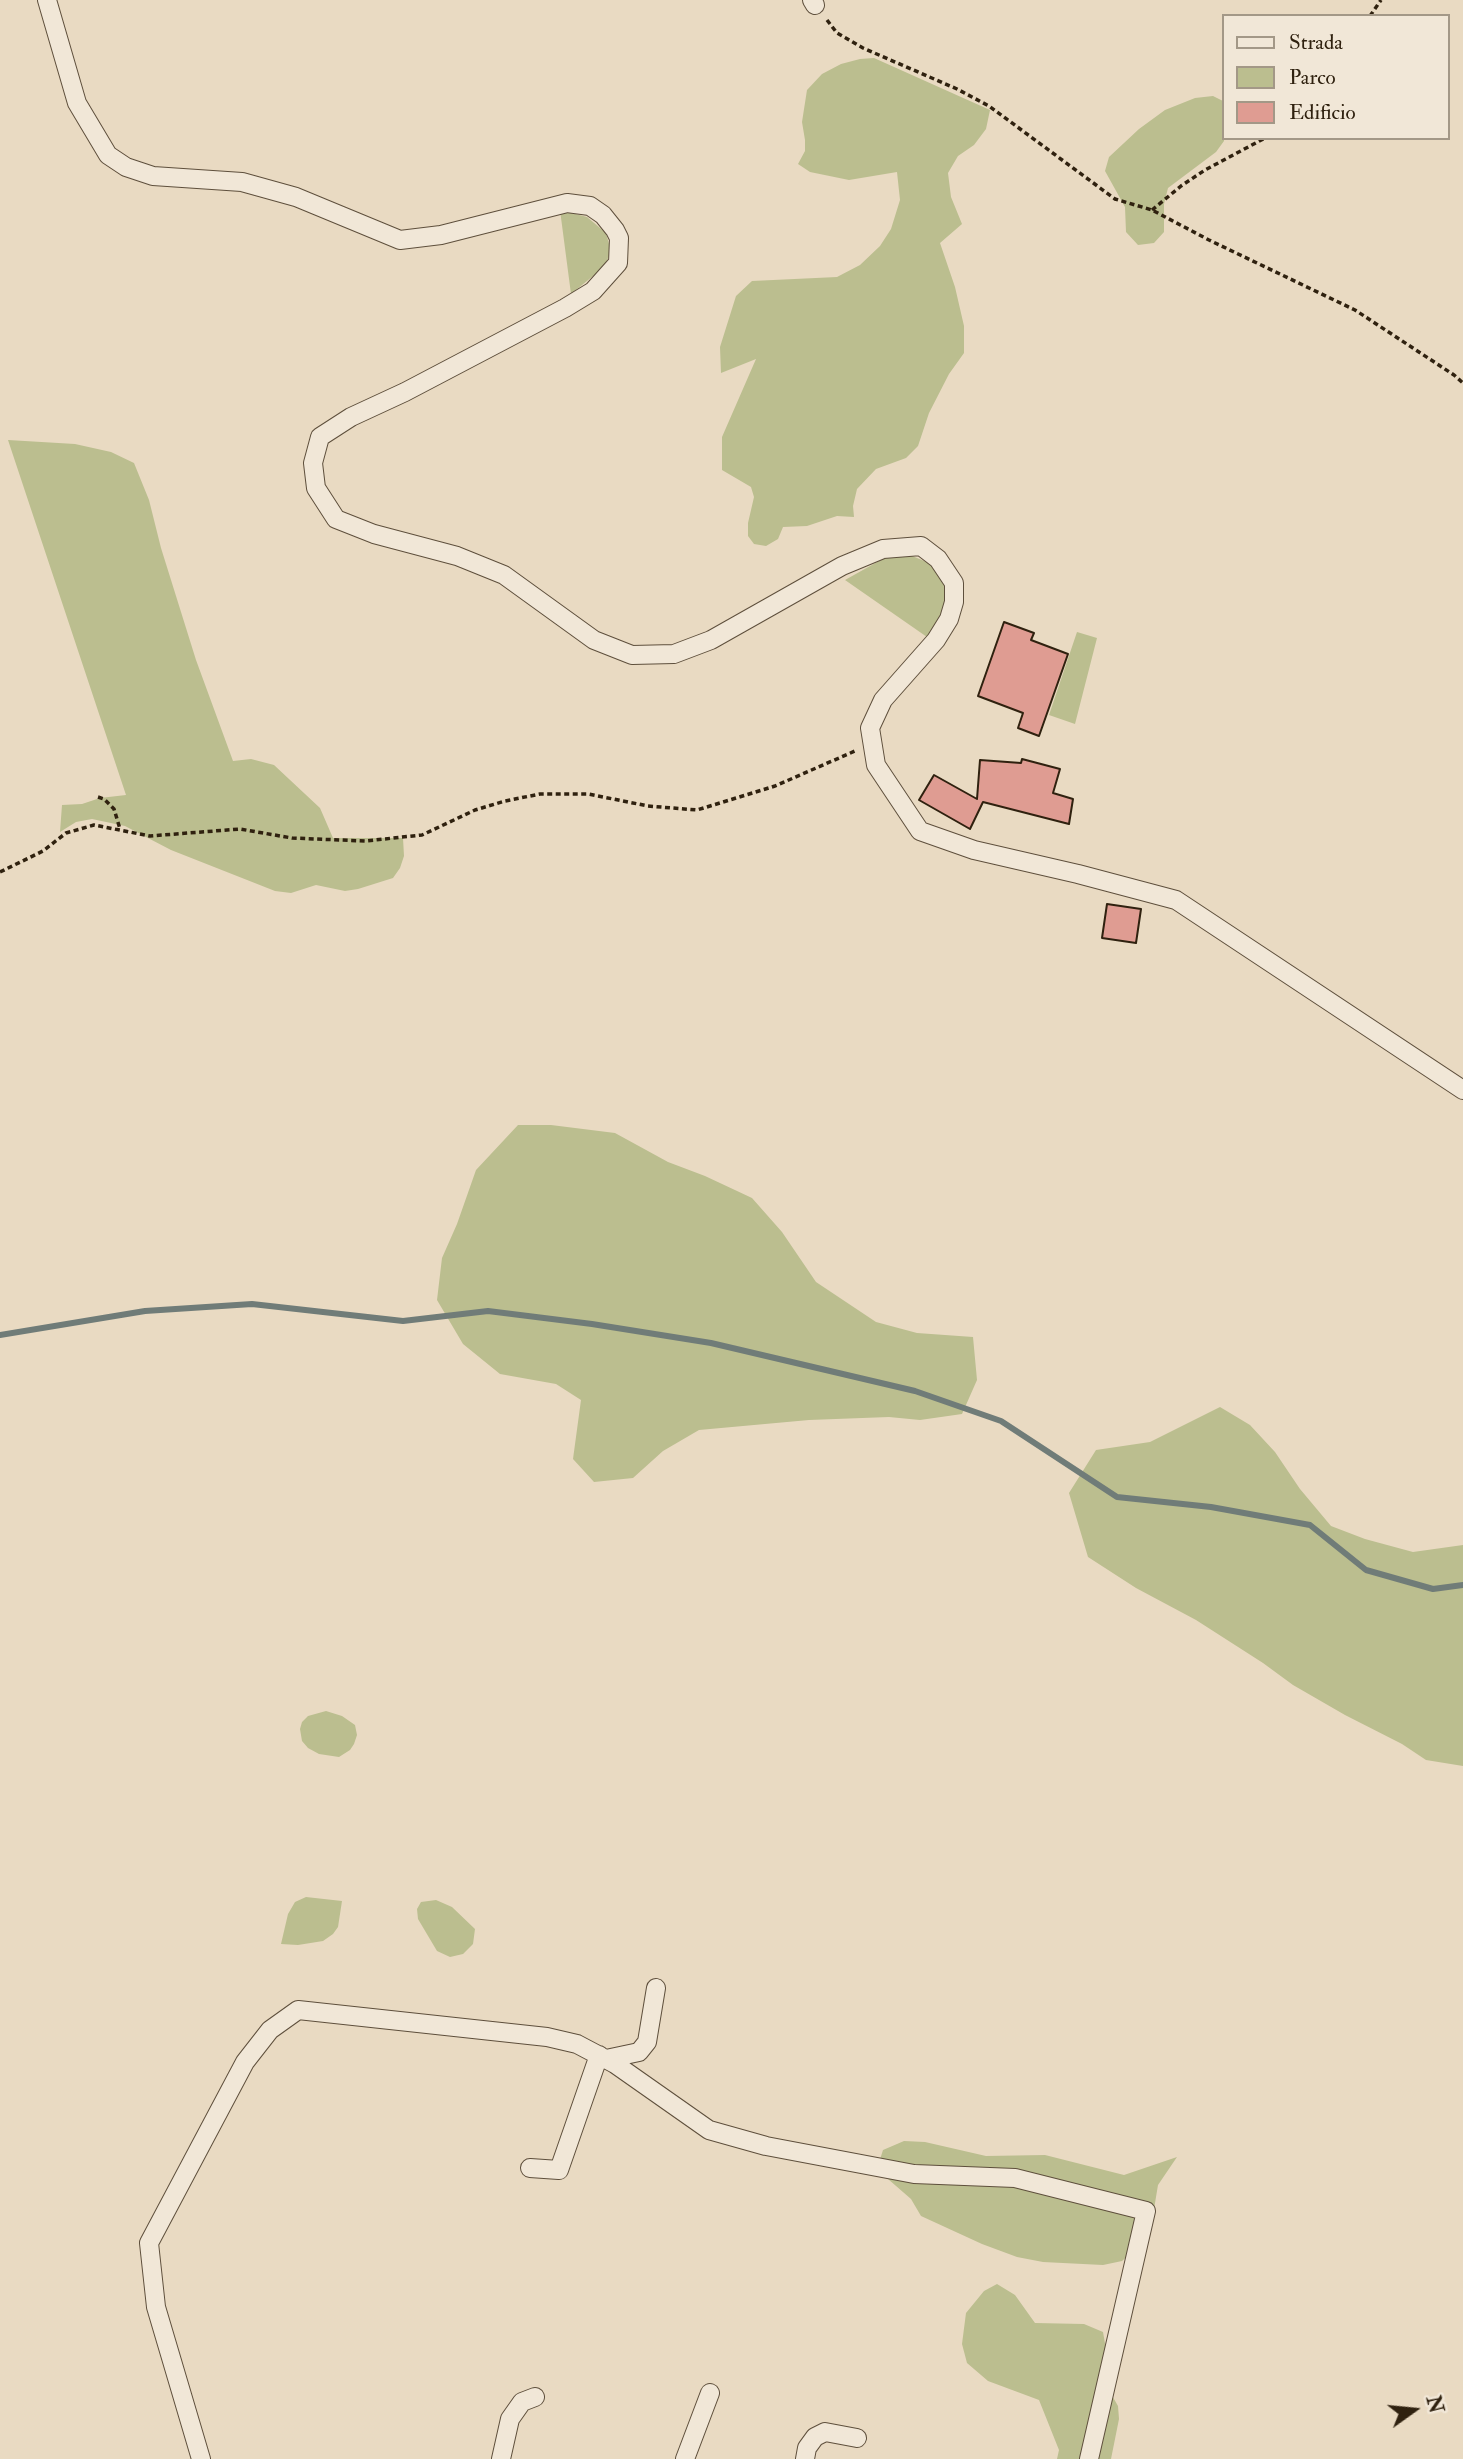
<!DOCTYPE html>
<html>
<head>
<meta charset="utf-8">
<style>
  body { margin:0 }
  #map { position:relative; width:1463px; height:2459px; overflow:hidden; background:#e9dac2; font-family:"IM FELL Double Pica",serif }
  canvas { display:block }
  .legend { position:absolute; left:1222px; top:14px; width:228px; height:126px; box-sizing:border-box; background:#f1e7d7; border:2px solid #a39887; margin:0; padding:9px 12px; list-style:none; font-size:21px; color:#2f210f }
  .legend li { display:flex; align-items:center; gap:14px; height:35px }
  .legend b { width:35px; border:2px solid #a39887 }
  .north { position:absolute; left:1379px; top:2375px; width:70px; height:70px; -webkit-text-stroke:5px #f1e7d7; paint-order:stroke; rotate:75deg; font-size:19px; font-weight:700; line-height:28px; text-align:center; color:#2f210f }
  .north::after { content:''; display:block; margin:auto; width:24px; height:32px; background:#2f210f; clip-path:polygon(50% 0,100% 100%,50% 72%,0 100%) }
</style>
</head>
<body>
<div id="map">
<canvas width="1463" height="2459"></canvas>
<ul class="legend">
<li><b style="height:9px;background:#f1e7d7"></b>Strada</li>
<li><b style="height:19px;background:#bbbe8f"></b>Parco</li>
<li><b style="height:19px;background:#df9c92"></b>Edificio</li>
</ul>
<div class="north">N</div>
</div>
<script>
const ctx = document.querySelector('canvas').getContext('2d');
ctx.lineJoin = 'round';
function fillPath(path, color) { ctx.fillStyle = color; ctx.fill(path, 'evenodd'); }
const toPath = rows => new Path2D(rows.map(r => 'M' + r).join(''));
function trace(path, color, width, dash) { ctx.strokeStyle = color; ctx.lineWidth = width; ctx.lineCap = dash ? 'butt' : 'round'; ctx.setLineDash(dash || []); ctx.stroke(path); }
const green = toPath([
  [874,58,990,110,986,129,974,145,958,156,948,173,951,197,962,224,940,243,955,287,964,326,964,353,949,374,929,413,918,446,906,458,876,469,857,489,853,506,854,517,837,516,807,526,783,527,778,539,766,546,754,544,748,536,748,523,754,497,751,487,722,470,722,437,756,359,721,373,720,347,736,296,752,281,837,277,860,265,880,246,891,229,900,200,897,172,849,180,810,172,798,164,805,151,805,140,802,122,807,90,822,74,841,64,860,59],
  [1213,96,1223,101,1224,141,1216,152,1168,188,1164,204,1164,232,1154,243,1138,245,1126,232,1125,207,1105,171,1109,157,1139,129,1165,110,1195,98],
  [560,210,587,217,606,233,609,244,609,256,604,267,571,294],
  [8,440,75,444,111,452,134,463,149,500,161,548,196,660,233,761,251,759,274,765,320,808,333,838,403,838,404,856,400,868,393,878,358,889,345,891,316,885,291,893,275,891,171,850,125,826,92,819,76,822,60,832,62,805,82,804,100,798,126,795],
  [905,553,934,565,945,575,947,592,945,609,939,625,927,637,845,580,888,556],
  [1077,632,1097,638,1075,724,1049,715],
  [518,1125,551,1125,615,1133,668,1162,705,1176,752,1198,782,1232,816,1282,876,1322,917,1333,973,1337,977,1380,962,1414,920,1420,889,1417,809,1420,699,1430,663,1451,633,1478,594,1482,573,1459,581,1400,556,1384,500,1374,463,1344,437,1300,442,1258,457,1224,476,1170],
  [1220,1407,1250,1425,1275,1452,1300,1489,1331,1526,1365,1539,1413,1552,1463,1545,1463,1766,1426,1760,1402,1744,1345,1715,1293,1685,1263,1663,1196,1620,1136,1588,1088,1557,1069,1493,1096,1450,1150,1442],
  [326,1711,342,1716,355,1725,357,1735,354,1744,350,1750,339,1757,319,1754,308,1748,302,1741,300,1729,302,1722,308,1716],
  [306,1897,342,1901,338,1927,333,1934,323,1941,298,1945,281,1944,288,1914,295,1902],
  [436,1900,452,1907,475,1929,473,1944,463,1954,450,1957,437,1951,418,1919,417,1909,421,1902],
  [904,2141,925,2142,986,2156,1045,2155,1124,2175,1177,2157,1158,2185,1151,2227,1146,2240,1122,2261,1103,2265,1043,2262,1017,2257,982,2244,921,2216,911,2199,888,2179,876,2172,883,2150],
  [997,2284,1015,2295,1035,2323,1084,2324,1103,2332,1106,2349,1110,2392,1118,2406,1119,2419,1111,2459,1057,2459,1059,2450,1039,2400,988,2381,967,2363,962,2344,966,2313,984,2291]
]);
const stream = toPath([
  [0,1335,145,1311,252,1304,403,1321,488,1311,592,1324,711,1343,915,1391,1001,1421,1117,1497,1211,1507,1310,1525,1366,1570,1433,1589,1463,1585]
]);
const building = toPath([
  [1004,622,1034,633,1031,640,1068,654,1039,736,1018,728,1023,713,978,696,1004,622],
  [1022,759,1060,769,1053,793,1073,799,1069,824,983,802,970,829,919,800,934,775,977,799,980,760,1021,763,1022,759],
  [1107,904,1141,909,1136,943,1102,938,1107,904]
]);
const path = toPath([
  [1370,16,1381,0],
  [827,20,837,33,863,48,957,89,989,106,1115,199,1152,210,1209,240,1355,310,1454,375,1463,383],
  [1152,210,1181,186,1205,170,1265,138],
  [98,797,104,799,114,809,120,829],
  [0,872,43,851,66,833,94,825,150,836,240,829,292,838,365,841,422,835,475,810,505,801,540,794,588,794,648,806,697,810,775,786,855,751]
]);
const street = toPath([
  [47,0,77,103,108,155,126,167,153,176,242,182,296,197,400,240,441,235,567,203,590,206,603,215,615,230,619,238,618,263,593,291,565,308,405,392,351,417,320,437,313,463,316,488,336,519,374,534,457,556,504,575,594,640,632,655,674,654,711,640,842,566,883,549,921,546,938,559,954,583,954,602,949,619,936,640,883,700,870,728,876,765,920,831,974,850,1078,874,1176,900,1463,1090],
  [812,0,815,5],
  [606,2059,639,2052,647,2042,656,1988],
  [530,2168,559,2170,599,2055],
  [201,2459,156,2307,149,2243,245,2062,270,2030,298,2010,547,2037,577,2044,615,2064,709,2130,766,2146,914,2174,1015,2178,1146,2211,1089,2459],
  [501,2459,510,2419,522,2402,535,2397],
  [685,2459,710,2393],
  [805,2459,807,2448,815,2437,825,2432,857,2438]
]);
fillPath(green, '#bbbe8f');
trace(stream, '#707c78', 6);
fillPath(building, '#df9c92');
trace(building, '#2f210f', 2);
trace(street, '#5e4f3c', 20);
trace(path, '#2f210f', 3.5, [5, 3.5]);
trace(street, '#f1e7d7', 18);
</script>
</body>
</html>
